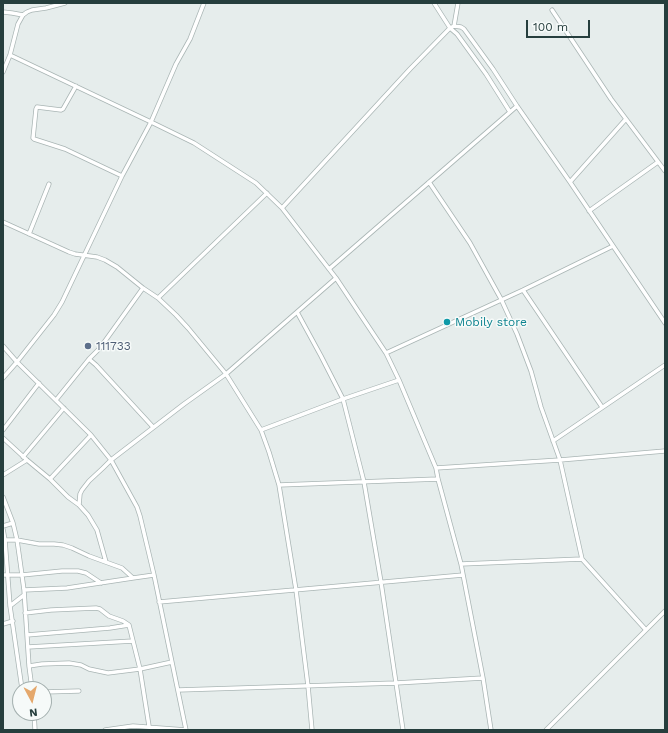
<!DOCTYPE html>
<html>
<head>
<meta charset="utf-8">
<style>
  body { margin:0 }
  #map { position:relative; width:668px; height:733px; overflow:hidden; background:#e6edec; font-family:"Work Sans",sans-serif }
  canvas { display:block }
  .frame { position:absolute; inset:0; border:4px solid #263e3d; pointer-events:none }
  .north { position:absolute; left:12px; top:681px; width:40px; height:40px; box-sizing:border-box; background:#f6faf9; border:1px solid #a3afae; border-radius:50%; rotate:173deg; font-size:11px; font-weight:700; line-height:16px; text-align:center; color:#263e3d }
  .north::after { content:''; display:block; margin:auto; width:14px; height:18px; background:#e5a86c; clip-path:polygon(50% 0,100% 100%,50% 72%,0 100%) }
  .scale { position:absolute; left:526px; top:20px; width:64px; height:18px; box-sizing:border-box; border:2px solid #263e3d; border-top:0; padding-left:5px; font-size:12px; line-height:14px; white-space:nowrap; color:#263e3d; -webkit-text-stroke:3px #f6faf9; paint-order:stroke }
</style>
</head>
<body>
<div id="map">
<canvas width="668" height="733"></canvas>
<div class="frame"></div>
<div class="north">N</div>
<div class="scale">100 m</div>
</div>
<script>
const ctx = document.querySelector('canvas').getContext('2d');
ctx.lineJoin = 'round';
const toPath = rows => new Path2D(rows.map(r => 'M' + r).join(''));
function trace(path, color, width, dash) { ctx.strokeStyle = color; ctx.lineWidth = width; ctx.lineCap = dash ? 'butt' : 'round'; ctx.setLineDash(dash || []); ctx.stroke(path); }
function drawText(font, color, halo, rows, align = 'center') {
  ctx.font = font + ' "Work Sans",sans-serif'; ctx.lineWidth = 3; ctx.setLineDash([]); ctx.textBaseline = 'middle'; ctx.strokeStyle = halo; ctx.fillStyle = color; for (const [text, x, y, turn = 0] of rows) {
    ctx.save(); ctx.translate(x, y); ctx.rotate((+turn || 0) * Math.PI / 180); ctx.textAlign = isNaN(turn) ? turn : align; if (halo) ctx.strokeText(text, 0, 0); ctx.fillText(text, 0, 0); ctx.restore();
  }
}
const street = toPath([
  [434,3,450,28,457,34,486,74,510,112],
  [552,10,611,99,626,119,570,182],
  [3,12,12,13,23,15],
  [454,26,458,3],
  [10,55,151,122,176,64,190,39,204,3],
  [3,72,10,55,18,24,23,15,27,12,32,10,46,8,65,3],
  [76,86,63,109,61,110,37,107,36,109,33,138,34,139,65,149,122,176],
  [626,119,665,171],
  [429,182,470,243,501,299,517,334,531,371,541,407,560,460,582,559,646,630],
  [282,208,410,69,450,28,454,26,461,27,464,29,493,69,517,106,570,182,665,323],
  [589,211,658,162],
  [3,222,69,252,75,254,97,257,105,260,117,267,143,288,158,298,176,315,188,328,226,374,261,430,269,452,279,485,296,590,308,686,312,730],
  [29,234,49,184],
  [329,269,517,106],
  [523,290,602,407],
  [158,298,267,193],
  [297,312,321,356,343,399,364,482,381,582,403,730],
  [3,346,17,362,91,435,111,460,137,507,140,516,154,575,186,730],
  [386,353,523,290,613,246],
  [89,359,96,365,153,427],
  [3,378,17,362,54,315,62,302,122,176,151,122,194,143,256,183,282,208,336,278,386,353,399,380,436,468,438,479,461,564,483,678,491,730],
  [56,400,89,359,100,348,143,288],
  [3,430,39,383],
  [261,430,343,399,399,380],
  [3,438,27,460,50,479,68,497,79,505,88,515,97,530,106,562],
  [553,441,665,365],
  [23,457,64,408],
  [436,468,560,460,665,451],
  [3,475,27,460],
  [50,479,91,435],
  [279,485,438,479],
  [3,497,13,523,17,540,20,561,24,590,29,666,32,689],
  [79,505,80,494,82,490,89,481,103,468,111,460,184,404,226,374,336,278],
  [3,526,13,523],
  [3,529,5,540,10,606,22,689],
  [5,540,17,540,39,544,54,544,63,545,72,548,89,556,122,568,133,578,154,575],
  [461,564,582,559],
  [3,575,22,575,62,571,78,571,86,573,101,583],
  [24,590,67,588,133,578],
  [159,602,463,575],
  [10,606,24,595],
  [25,613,51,610,96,608,100,609,109,616,123,621,129,625,140,669,149,726],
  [3,624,13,621],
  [27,635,110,628,129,625],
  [28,647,133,641],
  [29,666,42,664,69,663,81,665,89,669,108,673,140,669,172,662],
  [178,690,396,683,483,678],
  [44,692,79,691],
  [25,713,26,717],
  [34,713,35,730],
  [105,730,133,726,186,730],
  [546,730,665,611]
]);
const markers = [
  [447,322,4,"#0f9aa8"],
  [88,346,4,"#5c6f8a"]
];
const cultureNames = [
  ["Mobily store",455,322]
];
const serviceNames = [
  ["111733",96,346]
];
trace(street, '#a9b5b4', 5);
trace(street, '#fff', 3.5);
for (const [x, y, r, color] of markers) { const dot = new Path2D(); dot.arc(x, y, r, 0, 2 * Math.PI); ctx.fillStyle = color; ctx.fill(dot); trace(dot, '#f6faf9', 1.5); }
drawText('12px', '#0d838f', '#f6faf9', cultureNames, 'left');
drawText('12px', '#4e5e75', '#f6faf9', serviceNames, 'left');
</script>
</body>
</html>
